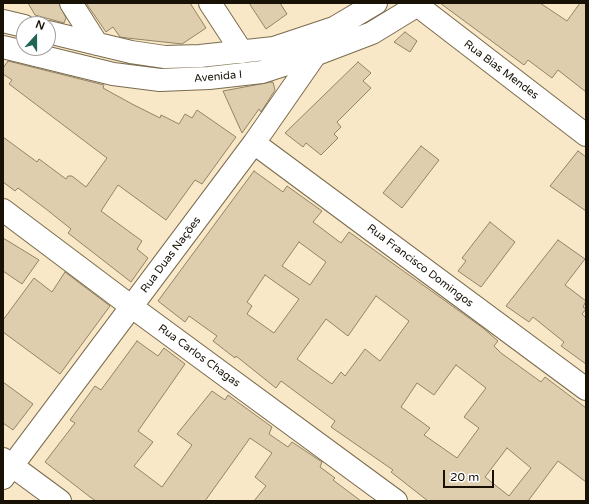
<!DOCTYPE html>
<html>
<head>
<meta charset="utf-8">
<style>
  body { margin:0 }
  #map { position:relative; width:589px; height:504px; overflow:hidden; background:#f9e8c8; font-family:"Varela Round",sans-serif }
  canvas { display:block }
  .frame { position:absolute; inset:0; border:4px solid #171106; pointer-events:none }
  .north { position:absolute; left:16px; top:16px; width:40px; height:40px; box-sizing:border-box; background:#fff; border:1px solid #a2a09b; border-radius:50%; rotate:21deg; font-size:11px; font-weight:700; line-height:16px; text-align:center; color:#171106 }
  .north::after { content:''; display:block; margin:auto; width:14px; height:18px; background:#216556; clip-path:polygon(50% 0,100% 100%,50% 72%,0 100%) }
  .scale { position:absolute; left:443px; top:470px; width:51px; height:18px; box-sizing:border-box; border:2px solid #171106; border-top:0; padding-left:5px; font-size:12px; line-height:14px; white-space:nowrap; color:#171106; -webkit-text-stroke:3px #fff; paint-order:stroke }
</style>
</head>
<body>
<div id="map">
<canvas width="589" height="504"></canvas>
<div class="frame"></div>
<div class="north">N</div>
<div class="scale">20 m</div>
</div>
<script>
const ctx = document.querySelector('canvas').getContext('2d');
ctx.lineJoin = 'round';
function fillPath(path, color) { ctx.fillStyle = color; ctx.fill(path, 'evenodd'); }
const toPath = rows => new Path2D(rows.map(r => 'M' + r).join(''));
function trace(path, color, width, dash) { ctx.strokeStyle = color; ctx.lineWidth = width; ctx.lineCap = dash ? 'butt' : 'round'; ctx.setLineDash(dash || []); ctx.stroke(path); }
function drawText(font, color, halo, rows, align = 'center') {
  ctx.font = font + ' "Varela Round",sans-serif'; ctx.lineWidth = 4; ctx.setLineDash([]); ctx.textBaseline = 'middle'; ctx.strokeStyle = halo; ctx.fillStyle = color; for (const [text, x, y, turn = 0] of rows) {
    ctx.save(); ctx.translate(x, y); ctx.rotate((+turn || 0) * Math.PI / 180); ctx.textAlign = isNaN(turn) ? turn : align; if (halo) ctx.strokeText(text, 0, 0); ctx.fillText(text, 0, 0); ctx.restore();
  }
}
const building = toPath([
  [28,3,59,3,66,18,64,23,35,15,28,3],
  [86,3,190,3,206,28,182,44,127,38,120,37,113,27,106,32,86,3],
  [249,3,280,3,287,14,266,29,249,3],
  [440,3,540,3,567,21,580,3,586,3,586,92,558,70,552,78,528,60,524,65,440,3],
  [405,32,417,41,410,52,394,42,405,32],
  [8,61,104,85,103,88,132,104,160,118,161,115,179,124,185,114,192,118,197,110,236,137,202,184,195,180,166,220,118,185,101,211,142,241,137,249,148,258,131,282,68,233,71,229,46,209,18,188,15,191,3,182,3,137,37,162,39,159,66,179,68,176,72,176,86,187,107,158,9,84,12,80,3,74,3,68,8,61],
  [358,62,371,73,363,81,371,88,337,122,341,127,334,134,338,138,321,155,306,143,303,147,285,133,358,62],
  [271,82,273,82,275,90,261,112,259,109,242,133,223,91,271,82],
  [421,146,439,160,402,208,383,193,421,146],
  [578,151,586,157,586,211,550,186,578,151],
  [254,171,283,192,287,186,322,211,313,222,341,243,349,232,483,328,498,341,494,346,501,353,541,382,545,377,586,408,586,482,558,461,528,501,428,501,391,472,393,470,331,427,335,421,281,381,276,388,236,356,235,358,213,341,217,336,189,316,185,322,158,301,254,171],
  [299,242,326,262,310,285,282,266,299,242],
  [265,275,299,299,274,333,247,314,252,306,247,302,265,275],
  [376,296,409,321,380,361,365,349,345,376,341,372,332,384,297,359,326,319,348,336,376,296],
  [456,365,486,388,464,417,479,428,457,458,424,435,430,428,401,407,417,383,434,395,456,365],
  [507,448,531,468,509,496,485,477,507,448],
  [490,222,515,242,481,287,458,271,466,261,462,258,490,222],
  [3,238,39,260,22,284,3,271,3,238],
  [558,240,585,259,565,285,586,301,583,307,586,309,582,314,586,318,586,364,561,346,564,342,533,317,529,322,506,306,558,240],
  [65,272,110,306,60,374,3,332,3,320,34,278,52,292,65,272],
  [137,341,158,356,164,348,185,364,138,431,153,442,134,466,162,487,192,445,177,434,212,391,225,400,228,395,272,427,269,434,288,447,292,442,322,462,320,467,335,478,333,480,361,501,254,501,266,486,255,477,272,453,250,438,205,501,96,501,90,497,45,462,75,423,70,420,95,386,101,390,137,341],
  [3,382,33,404,13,430,3,423,3,382]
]);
const minor = toPath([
  [71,3,97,44],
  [210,3,242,52],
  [417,5,586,135],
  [3,21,24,26],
  [48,32,131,52,165,57,200,56,274,48,334,28,376,3],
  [3,47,113,74,160,80,209,78,262,72,317,54,372,33,421,3],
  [254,143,586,389],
  [3,210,132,307,396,501],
  [3,459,60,501],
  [3,478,254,143,334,28]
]);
const streetNames = [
  ["Rua Bias Mendes",501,70,37],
  ["Avenida I",218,77,-5],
  ["Rua Duas Nações",171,255,-53],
  ["Rua Francisco Domingos",420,266,37],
  ["Rua Carlos Chagas",199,356,36]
];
fillPath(building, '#dfceae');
trace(building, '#928365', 1);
trace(minor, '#7b6c4e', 24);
trace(minor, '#fff', 22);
drawText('11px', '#171106', '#fff', streetNames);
</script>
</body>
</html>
